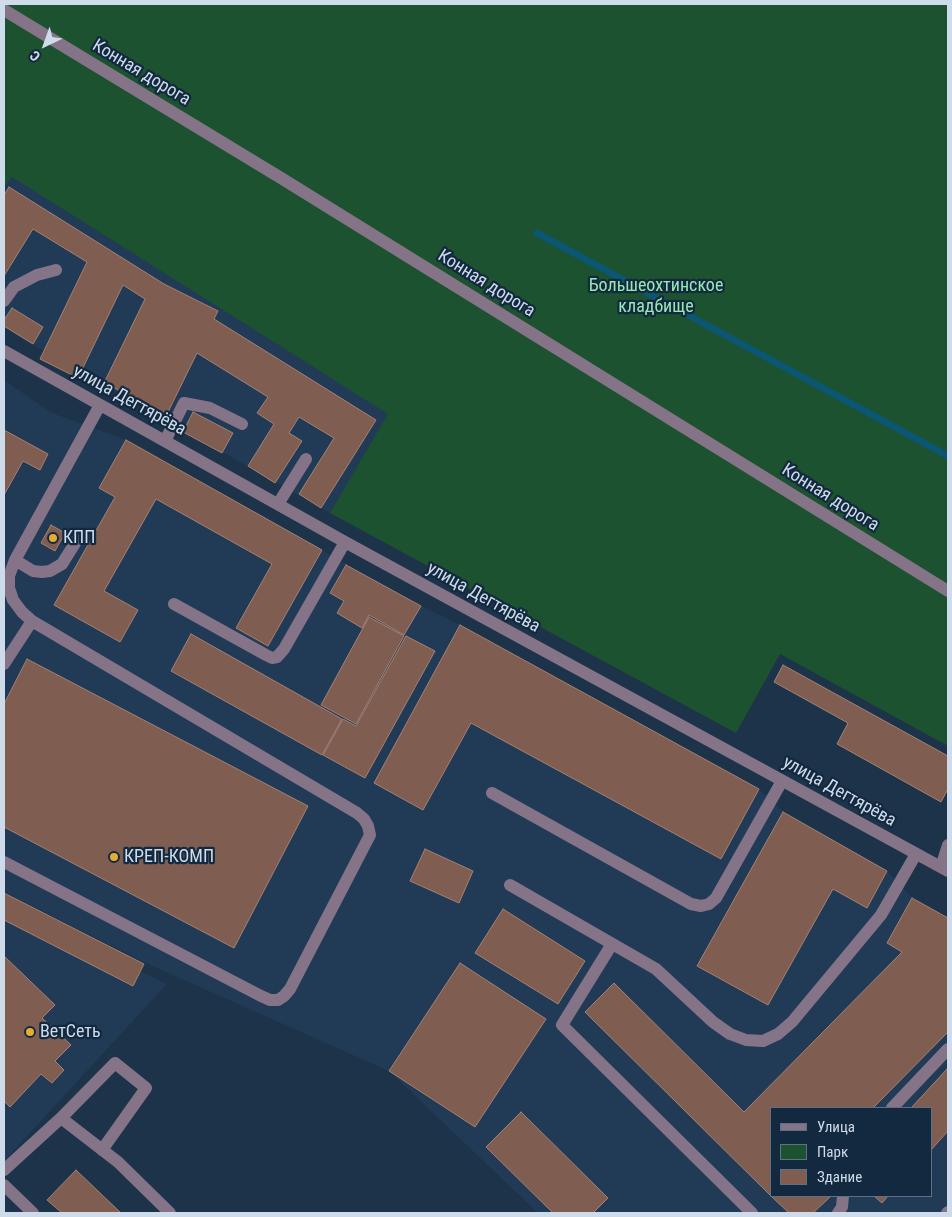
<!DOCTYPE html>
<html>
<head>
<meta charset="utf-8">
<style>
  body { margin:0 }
  #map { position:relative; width:952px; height:1217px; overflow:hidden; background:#1d3349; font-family:"Roboto Condensed",sans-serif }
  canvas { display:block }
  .frame { position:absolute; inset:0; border:5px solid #cedbea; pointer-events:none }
  .legend { position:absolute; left:770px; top:1107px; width:162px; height:90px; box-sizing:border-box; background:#13293f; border:1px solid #5e7083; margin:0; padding:6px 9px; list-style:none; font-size:15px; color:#cedbea }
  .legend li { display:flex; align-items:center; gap:10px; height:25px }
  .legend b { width:25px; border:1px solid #5e7083 }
  .north { position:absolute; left:20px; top:20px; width:50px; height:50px; -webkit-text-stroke:4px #13293f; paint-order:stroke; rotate:222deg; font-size:14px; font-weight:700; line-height:20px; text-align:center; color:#cedbea }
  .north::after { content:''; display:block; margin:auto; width:18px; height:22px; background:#cedbea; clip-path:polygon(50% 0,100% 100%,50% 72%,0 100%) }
</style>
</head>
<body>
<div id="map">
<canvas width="952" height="1217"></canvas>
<div class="frame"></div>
<ul class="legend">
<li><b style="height:6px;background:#857388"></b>Улица</li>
<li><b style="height:14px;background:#1c5230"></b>Парк</li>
<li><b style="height:14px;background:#7f5d50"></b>Здание</li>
</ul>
<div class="north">С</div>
</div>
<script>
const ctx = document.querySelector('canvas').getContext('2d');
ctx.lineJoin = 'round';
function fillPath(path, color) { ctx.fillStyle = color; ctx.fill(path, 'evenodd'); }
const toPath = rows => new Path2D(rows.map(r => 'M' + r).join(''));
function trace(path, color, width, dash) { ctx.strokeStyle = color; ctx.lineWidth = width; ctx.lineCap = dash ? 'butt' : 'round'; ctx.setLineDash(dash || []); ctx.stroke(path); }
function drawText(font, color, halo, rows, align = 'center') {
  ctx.font = font + ' "Roboto Condensed",sans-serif'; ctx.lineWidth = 4.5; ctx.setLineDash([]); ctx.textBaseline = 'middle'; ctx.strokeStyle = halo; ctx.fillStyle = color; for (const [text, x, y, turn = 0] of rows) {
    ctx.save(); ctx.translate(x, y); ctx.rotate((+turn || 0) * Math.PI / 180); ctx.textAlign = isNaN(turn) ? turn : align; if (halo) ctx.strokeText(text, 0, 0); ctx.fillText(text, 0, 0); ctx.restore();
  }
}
const built = toPath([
  [12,177,389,414,330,513,4,328,4,187],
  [4,380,52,413,126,440,421,606,460,625,759,789,783,812,887,871,912,898,948,918,948,1213,538,1213,389,1071,146,963,4,892],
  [771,1108,931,1108,931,1196,771,1196],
  [4,907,167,984,4,1161]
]);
const green = toPath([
  [4,4,948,4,948,746,780,654,736,733,330,513,388,414,12,177,4,187]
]);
const stream = toPath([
  [537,233,948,456]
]);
const building = toPath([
  [9,187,164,284,218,311,214,319,376,420,321,508,299,494,334,438,299,417,289,433,302,441,275,483,248,466,274,424,257,413,268,397,197,353,167,414,104,383,145,299,123,285,78,378,40,359,87,262,33,229,4,276,4,195,9,187],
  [12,308,43,327,33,344,4,326,4,320,12,308],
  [193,412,233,433,222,453,183,432,193,412],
  [4,430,48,454,40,470,23,461,4,495,4,430],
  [126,440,322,550,268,646,236,628,272,564,156,499,104,591,138,610,120,642,54,605,115,497,99,488,126,440],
  [51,525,65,533,55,551,41,543,51,525],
  [346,565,421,606,404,635,369,615,362,628,337,613,344,601,330,593,346,565],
  [369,617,404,636,356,724,321,705,369,617],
  [460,625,759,789,721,859,471,723,423,810,374,783,460,625],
  [191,634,342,719,322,755,171,671,191,634],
  [406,636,435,651,365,778,323,755,343,719,356,726,406,636],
  [27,659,308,806,234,948,4,827,4,704,27,659],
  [783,665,948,756,948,789,941,802,837,744,848,723,774,682,783,665],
  [783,812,887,871,867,908,833,889,768,1005,697,966,783,812],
  [425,849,473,871,459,903,410,881,425,849],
  [4,893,144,964,133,986,4,920,4,893],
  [912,898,948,918,948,1032,873,1108,771,1108,771,1196,585,1012,614,983,744,1112,902,952,887,943,912,898],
  [503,909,585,961,558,1004,475,953,503,909],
  [4,956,55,1005,42,1018,71,1045,55,1061,64,1070,52,1083,41,1074,10,1107,4,1101,4,956],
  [460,963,546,1019,475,1127,389,1071,460,963],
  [947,1069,948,1070,948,1131,931,1150,931,1108,911,1108,947,1069],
  [521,1112,608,1198,593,1213,553,1213,486,1147,521,1112],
  [76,1170,121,1213,62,1213,47,1200,76,1170],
  [771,1196,829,1196,830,1197,813,1213,789,1213,771,1196],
  [874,1196,888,1196,882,1203,874,1196]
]);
const minor = toPath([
  [4,10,281,178,948,591],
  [4,301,14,287,37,275,56,270],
  [4,351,345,542,948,871],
  [165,441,184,403,210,408,242,424],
  [278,504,306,459],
  [77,540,62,564,50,571,42,572,33,571,15,560,100,405],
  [174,604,266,655,272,658,277,657,284,649,345,542],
  [4,664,32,621],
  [492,793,691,904,701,906,709,904,716,898,782,781],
  [4,862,261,996,270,1000,278,1000,284,996,290,989,370,835,368,826,364,819,357,813,32,621,22,612,13,600,9,588,9,576,15,560],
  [941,867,948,845],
  [510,885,656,969,713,1022,730,1034,746,1040,763,1041,778,1034,792,1022,881,915,916,854],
  [612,944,562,1025,752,1213],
  [892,1108,948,1049],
  [61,1118,115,1063,146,1088,102,1150],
  [4,1170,61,1118,118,1162,170,1213],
  [4,1185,33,1213],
  [838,1213,842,1207,843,1196],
  [947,1213,948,1212]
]);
const markers = [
  [53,538,5,"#e6ad36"],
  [114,857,5,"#e6ad36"],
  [30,1032,5,"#e6ad36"]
];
const streetNames = [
  ["Конная дорога",141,73,31],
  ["Конная дорога",486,284,32],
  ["улица Дегтярёва",129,401,29],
  ["Конная дорога",830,498,32],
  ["улица Дегтярёва",483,598,29],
  ["улица Дегтярёва",839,792,29]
];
const parkNames = [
  ["Большеохтинское",656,286],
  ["кладбище",656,307]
];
const poiNames = [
  ["КПП",63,538],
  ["КРЕП-КОМП",124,857],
  ["ВетСеть",40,1032]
];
fillPath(built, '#213b57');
fillPath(green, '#1c5230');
trace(stream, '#0b5673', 7);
fillPath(building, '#7f5d50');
trace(building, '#a58173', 1);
trace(minor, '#857388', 12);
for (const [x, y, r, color] of markers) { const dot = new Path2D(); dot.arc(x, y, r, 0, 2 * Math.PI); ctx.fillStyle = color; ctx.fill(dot); trace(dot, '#13293f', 2); }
drawText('18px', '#cedbea', '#13293f', streetNames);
drawText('18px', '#98e9b0', '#13293f', parkNames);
drawText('18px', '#cedbea', '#13293f', poiNames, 'left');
</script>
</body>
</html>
